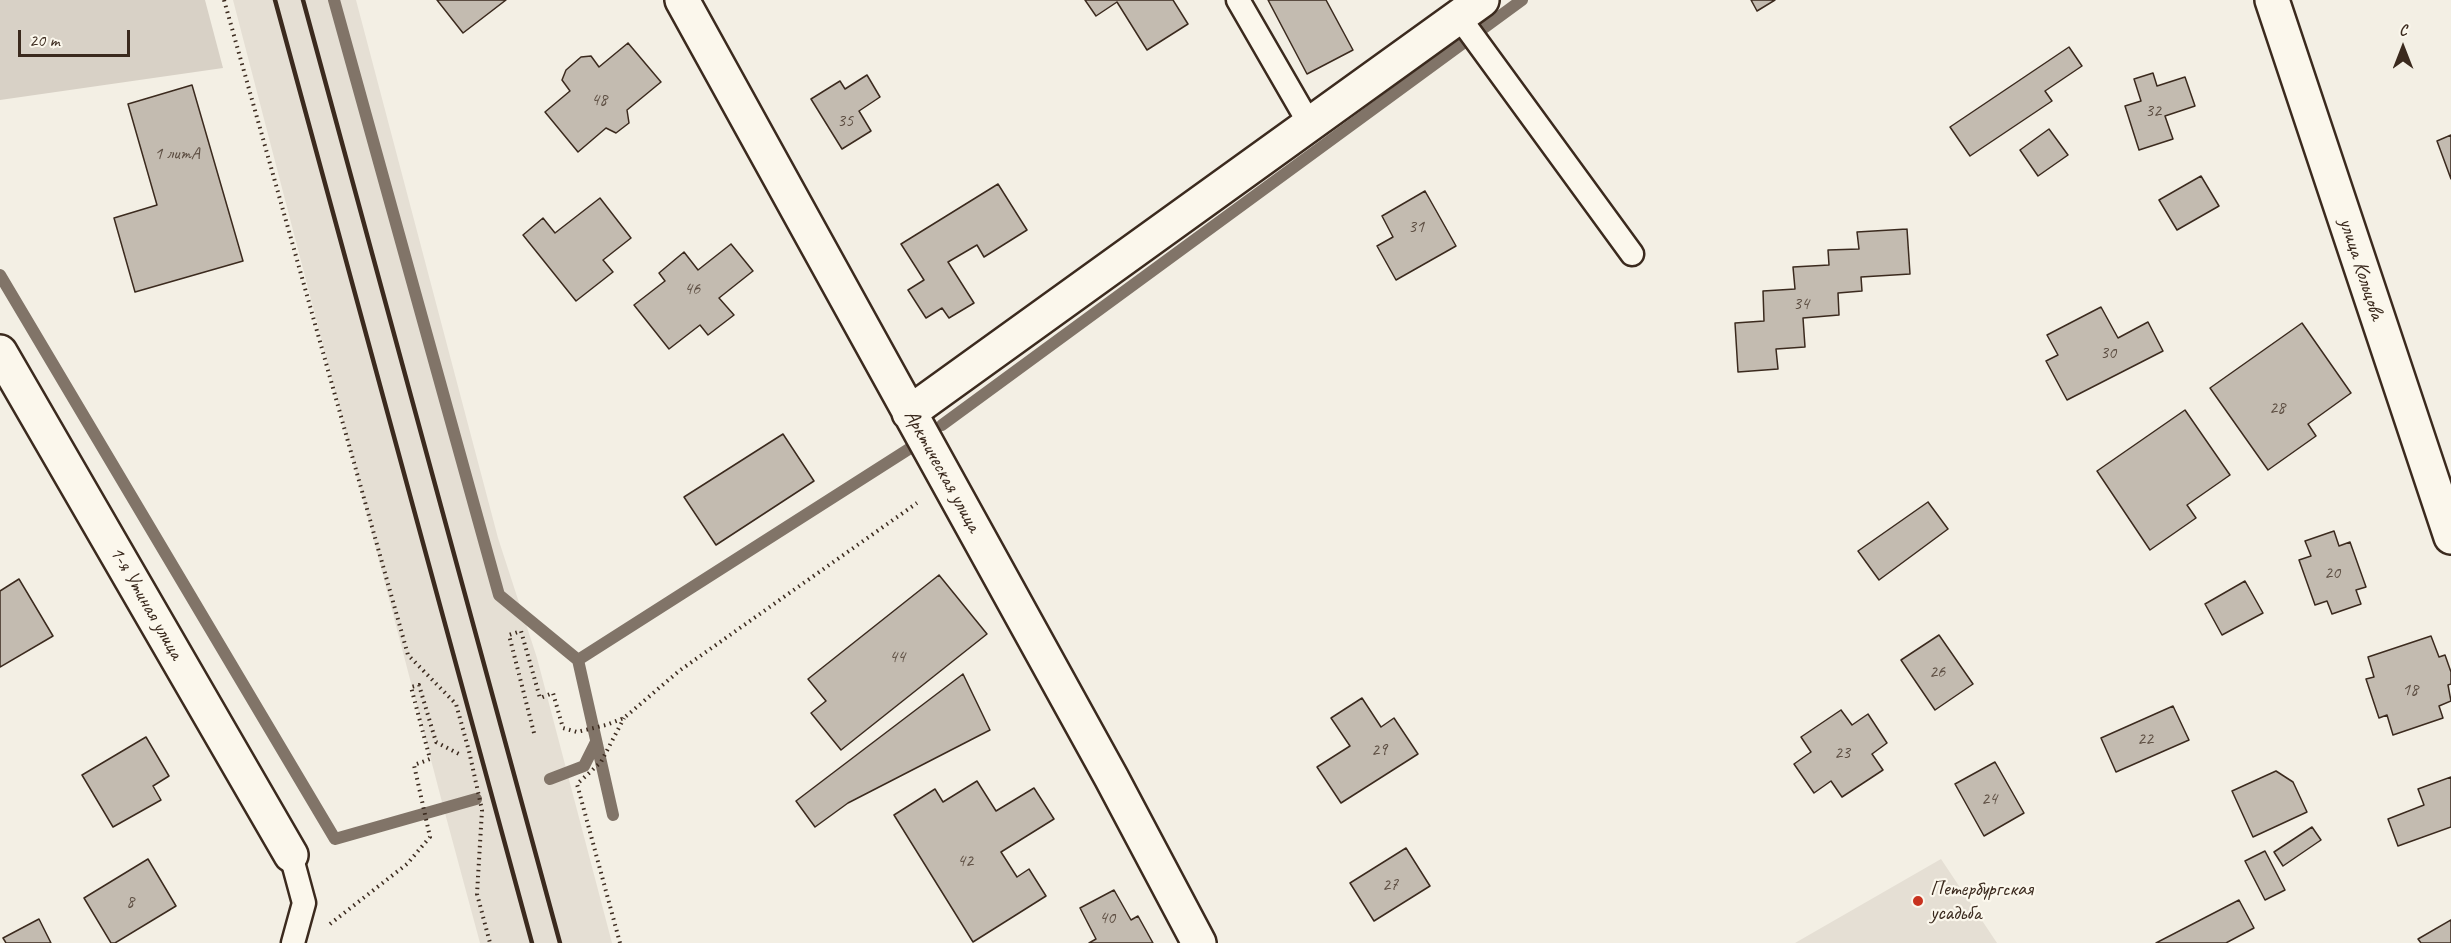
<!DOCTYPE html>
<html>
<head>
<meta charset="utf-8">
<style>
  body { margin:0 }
  #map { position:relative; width:2451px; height:943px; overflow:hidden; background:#f3efe4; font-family:Caveat,sans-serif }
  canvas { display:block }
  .north { position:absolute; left:2373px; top:18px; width:60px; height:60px; -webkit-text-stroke:4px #fbf7ec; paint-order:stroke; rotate:0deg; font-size:16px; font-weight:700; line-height:24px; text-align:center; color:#3b2a1e }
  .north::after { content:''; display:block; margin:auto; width:21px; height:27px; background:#3b2a1e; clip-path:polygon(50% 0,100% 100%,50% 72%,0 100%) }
  .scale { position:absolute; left:18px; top:30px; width:112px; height:27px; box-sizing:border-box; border:3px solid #3b2a1e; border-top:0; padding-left:8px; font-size:18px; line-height:21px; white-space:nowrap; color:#3b2a1e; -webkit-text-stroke:4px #fbf7ec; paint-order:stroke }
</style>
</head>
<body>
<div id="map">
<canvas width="2451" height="943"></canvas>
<div class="north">С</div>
<div class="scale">20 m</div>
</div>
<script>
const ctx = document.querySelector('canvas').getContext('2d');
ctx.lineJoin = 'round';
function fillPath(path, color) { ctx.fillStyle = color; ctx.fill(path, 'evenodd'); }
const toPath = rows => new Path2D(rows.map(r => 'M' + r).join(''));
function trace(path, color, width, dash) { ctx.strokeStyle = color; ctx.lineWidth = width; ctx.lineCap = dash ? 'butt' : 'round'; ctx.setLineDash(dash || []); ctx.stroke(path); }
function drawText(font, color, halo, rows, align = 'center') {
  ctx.font = font + ' Caveat,sans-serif'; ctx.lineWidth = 4.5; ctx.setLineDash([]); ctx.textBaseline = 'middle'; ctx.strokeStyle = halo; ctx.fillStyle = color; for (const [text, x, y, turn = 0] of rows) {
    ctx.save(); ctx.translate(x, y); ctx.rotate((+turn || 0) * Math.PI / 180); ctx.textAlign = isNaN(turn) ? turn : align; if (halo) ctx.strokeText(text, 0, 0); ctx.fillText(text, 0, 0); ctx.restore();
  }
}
const built = toPath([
  [233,0,356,0,498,538,537,658,612,943,480,943,442,802],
  [1941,859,1997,943,1795,943]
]);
const green = toPath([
  [0,0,205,0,223,68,0,100]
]);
const stream = toPath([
  [334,0,499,595,578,660,613,815],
  [0,275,335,839,476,799],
  [942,425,1522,0],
  [578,660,912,447],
  [550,779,584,766,596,742]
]);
const building = toPath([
  [437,0,506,0,463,33,437,0],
  [1085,0,1173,0,1188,24,1147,50,1117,2,1096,16,1085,0],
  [1268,0,1326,0,1353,50,1307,74,1268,0],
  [1751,0,1775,0,1757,11,1751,0],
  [628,43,661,82,627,110,629,123,616,133,606,128,578,152,545,112,570,91,562,80,566,70,581,57,591,56,599,67,628,43],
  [2069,47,2082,66,2045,91,2052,101,1970,156,1950,127,2069,47],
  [2153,73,2157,86,2185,77,2195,106,2165,116,2173,139,2139,150,2125,106,2141,101,2134,79,2153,73],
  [867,75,880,97,859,111,871,131,842,149,811,99,840,81,845,89,867,75],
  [192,85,243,261,135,292,114,218,157,205,128,104,192,85],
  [2049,129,2068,155,2038,176,2020,150,2049,129],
  [2451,135,2451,179,2437,141,2451,135],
  [2201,176,2219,206,2177,230,2159,200,2201,176],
  [998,184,1027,230,984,257,977,245,948,262,974,303,949,318,942,308,926,318,908,290,924,280,901,244,998,184],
  [1425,191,1456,246,1396,280,1377,246,1393,237,1382,216,1425,191],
  [600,198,631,238,603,260,613,272,576,301,523,235,543,218,555,233,600,198],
  [1907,229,1910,274,1861,277,1862,291,1838,293,1839,315,1803,318,1805,347,1776,349,1778,369,1738,372,1735,323,1764,321,1763,291,1795,289,1793,267,1829,265,1828,250,1859,249,1857,232,1907,229],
  [731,244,753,271,719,298,734,315,708,335,700,325,669,349,634,305,665,281,659,273,684,252,698,270,731,244],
  [2101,307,2118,338,2148,322,2163,351,2067,400,2046,361,2058,355,2047,335,2101,307],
  [2302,323,2351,393,2308,424,2316,436,2268,470,2210,388,2302,323],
  [2185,410,2230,475,2187,505,2196,518,2150,550,2097,471,2185,410],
  [783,434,814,481,716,545,684,497,783,434],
  [1928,502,1948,529,1879,580,1858,551,1928,502],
  [2334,531,2339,546,2350,542,2366,587,2356,590,2361,604,2332,614,2327,601,2315,605,2299,560,2311,556,2305,541,2334,531],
  [939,575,987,634,841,750,811,713,826,701,808,679,939,575],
  [19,579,53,636,0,667,0,591,19,579],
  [2245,581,2263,613,2222,635,2205,604,2245,581],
  [1939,635,1973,684,1935,710,1901,660,1939,635],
  [2431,636,2439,657,2445,655,2451,672,2451,684,2448,685,2451,701,2439,706,2443,718,2393,735,2387,715,2379,718,2366,679,2374,677,2368,657,2431,636],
  [963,674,990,730,848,803,815,827,796,801,963,674],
  [1362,698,1381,727,1394,718,1418,754,1341,803,1317,767,1350,746,1331,718,1362,698],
  [2173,706,2189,740,2116,772,2101,738,2173,706],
  [1841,710,1852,725,1868,714,1887,743,1872,754,1883,770,1842,797,1831,781,1814,793,1794,764,1811,752,1801,737,1841,710],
  [146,737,169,776,153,786,161,800,113,827,82,775,146,737],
  [1995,762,2024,813,1984,836,1955,784,1995,762],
  [2276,771,2293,782,2307,812,2253,837,2232,791,2276,771],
  [2451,777,2451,827,2398,846,2388,819,2424,805,2418,789,2451,777],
  [977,781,996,811,1034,788,1054,819,1001,852,1017,877,1029,869,1046,896,973,942,894,815,935,789,943,802,977,781],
  [2312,827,2321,840,2283,866,2274,852,2312,827],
  [1406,848,1430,886,1374,921,1350,883,1406,848],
  [2265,851,2285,890,2265,900,2245,861,2265,851],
  [148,859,176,906,115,943,111,943,84,898,148,859],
  [1114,890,1131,920,1138,916,1153,943,1089,943,1096,939,1080,908,1114,890],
  [2239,900,2254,928,2226,943,2156,943,2239,900],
  [39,919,51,943,6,943,3,938,39,919],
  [2451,920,2451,943,2421,943,2418,939,2451,920]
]);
const path = toPath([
  [224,0,408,655,456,704,469,751,482,810,477,894,490,943],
  [534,733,509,635,521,631,540,698,553,693,563,728,577,732,606,725,624,718,679,671,917,503],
  [330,924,407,864,430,837,414,765,430,759,411,687,419,685,436,742,459,754],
  [620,943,577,784,601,762,624,718]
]);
const lane = toPath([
  [1238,0,1309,123],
  [1459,17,1632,254],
  [291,855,304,903,293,943]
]);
const street = toPath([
  [682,0,1111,777,1199,943],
  [2272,0,2451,537],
  [0,352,291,855],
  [909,413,1482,0]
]);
const rail = toPath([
  [275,0,532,943],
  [303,0,560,943]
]);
const markers = [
  [1918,901,6,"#c8321e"]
];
const numberNames = [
  ["48",599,100],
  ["32",2153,111],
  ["35",845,121],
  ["1 литА",177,154],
  ["31",1416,227],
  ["46",692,289],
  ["34",1801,304],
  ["30",2108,353],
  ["28",2277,408],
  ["20",2332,573],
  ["44",897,657],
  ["26",1937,672],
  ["18",2410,690],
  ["22",2145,739],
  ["29",1379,750],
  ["23",1842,753],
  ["24",1989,799],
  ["42",965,861],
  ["27",1390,885],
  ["8",130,902],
  ["40",1107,918]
];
const streetNames = [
  ["улица Кольцова",2361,269,72],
  ["Арктическая улица",942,471,61],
  ["1-я Утиная улица",146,603,60]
];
const poiNames = [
  ["Петербургская",1930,889],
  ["усадьба",1930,913]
];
fillPath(built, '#e5dfd4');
fillPath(green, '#d8d1c6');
trace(stream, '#817468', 12);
fillPath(building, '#c3bbb0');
trace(building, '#3b2a1e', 1.5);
trace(lane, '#3b2a1e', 27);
trace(street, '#3b2a1e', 38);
trace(path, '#3b2a1e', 4, [1.5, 4.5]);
trace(lane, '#fbf7ec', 22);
trace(street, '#fbf7ec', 33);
trace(rail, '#3b2a1e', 4.5);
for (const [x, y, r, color] of markers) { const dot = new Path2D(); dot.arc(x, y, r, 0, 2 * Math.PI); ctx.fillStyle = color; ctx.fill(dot); trace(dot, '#fbf7ec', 2); }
drawText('18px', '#5d4e42', null, numberNames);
drawText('21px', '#3b2a1e', '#fbf7ec', streetNames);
drawText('21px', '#3b2a1e', '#fbf7ec', poiNames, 'left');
</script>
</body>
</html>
